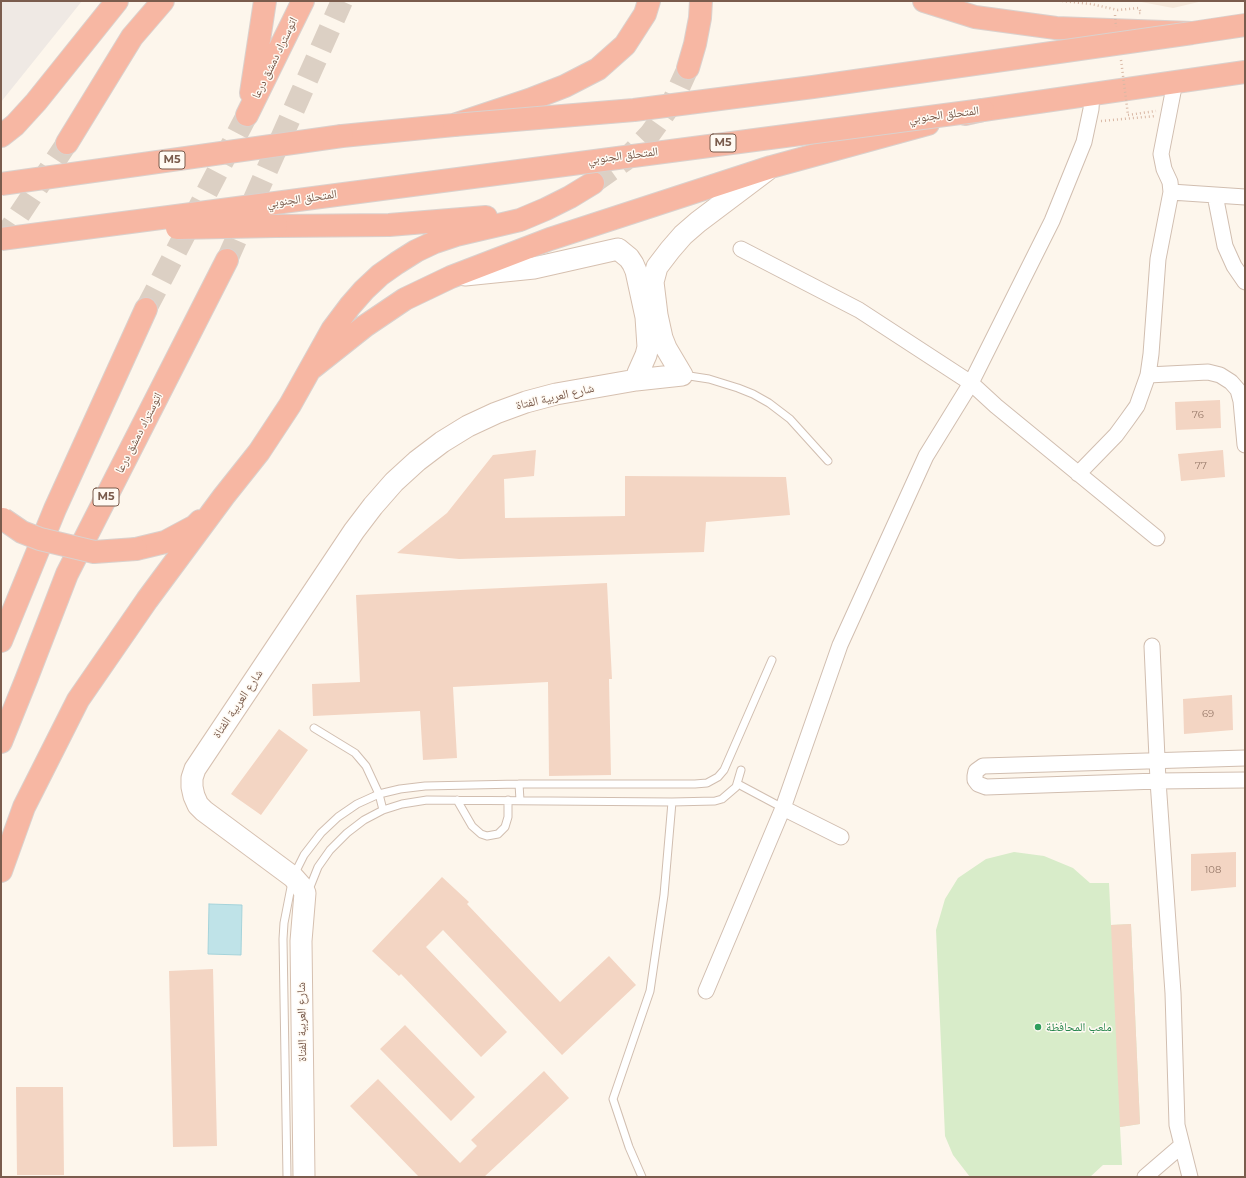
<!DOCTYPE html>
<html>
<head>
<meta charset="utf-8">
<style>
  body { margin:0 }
  #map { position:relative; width:1246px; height:1178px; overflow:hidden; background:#fdf6ec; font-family:Montserrat,sans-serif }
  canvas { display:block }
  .frame { position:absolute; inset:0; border:2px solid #7a5c4d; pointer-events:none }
</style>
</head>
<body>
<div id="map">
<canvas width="1246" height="1178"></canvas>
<div class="frame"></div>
</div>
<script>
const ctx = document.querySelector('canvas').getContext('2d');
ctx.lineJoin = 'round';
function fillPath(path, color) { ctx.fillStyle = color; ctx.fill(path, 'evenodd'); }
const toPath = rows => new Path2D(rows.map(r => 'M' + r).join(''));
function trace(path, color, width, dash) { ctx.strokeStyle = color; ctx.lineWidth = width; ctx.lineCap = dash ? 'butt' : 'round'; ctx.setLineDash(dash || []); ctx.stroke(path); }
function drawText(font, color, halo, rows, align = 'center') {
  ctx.font = font + ' Montserrat,"Noto Naskh Arabic",sans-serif'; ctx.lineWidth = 3; ctx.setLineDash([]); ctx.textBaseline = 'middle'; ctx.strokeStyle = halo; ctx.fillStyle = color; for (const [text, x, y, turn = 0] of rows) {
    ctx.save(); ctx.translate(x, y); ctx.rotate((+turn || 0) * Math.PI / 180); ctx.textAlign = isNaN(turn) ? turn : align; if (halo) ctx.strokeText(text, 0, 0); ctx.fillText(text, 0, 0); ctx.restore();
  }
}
const residential = toPath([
  [1136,1,1203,1,1173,8]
]);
const industrial = toPath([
  [1,1,82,1,1,102]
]);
const green = toPath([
  [1014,852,1044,856,1073,868,1090,883,1109,883,1111,925,1131,924,1140,1124,1120,1127,1122,1165,1103,1165,1090,1177,970,1177,953,1155,945,1136,936,930,945,899,958,878,986,859]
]);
const water = toPath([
  [209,904,242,905,241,955,208,954,209,904]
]);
const building = toPath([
  [1220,400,1221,428,1176,430,1175,402],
  [536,450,534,476,504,479,505,518,625,516,625,476,786,477,790,515,706,522,704,552,459,559,397,553,447,513,493,455],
  [1223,450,1225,477,1181,481,1178,454],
  [607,583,612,679,609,679,611,775,549,776,548,682,453,687,457,758,423,760,420,711,313,716,312,684,360,682,356,595],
  [1232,695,1233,730,1184,734,1183,699],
  [279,729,308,750,261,815,231,794],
  [1236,852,1236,887,1191,891,1191,854],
  [442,877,469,902,467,904,560,1002,609,956,636,985,562,1055,443,930,426,947,507,1032,481,1057,401,974,399,976,372,951],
  [1131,924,1140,1124,1120,1127,1111,925],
  [213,969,217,1146,173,1147,169,971],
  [405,1025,475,1097,451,1121,380,1049],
  [544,1071,569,1098,484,1177,419,1177,350,1106,378,1079,460,1163,477,1146,471,1140],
  [16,1087,63,1087,64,1175,17,1175]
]);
const highwayTunnel = toPath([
  [593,183,624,161,650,134,672,103,688,68],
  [1,242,67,143],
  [227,260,342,1],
  [146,309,247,115]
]);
const path = toPath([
  [1062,1,1091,4,1118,10,1139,8,1141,13,1139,13],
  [1128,115,1156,111],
  [1101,121,1156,116]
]);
const lane = toPath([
  [683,375,709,379,738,388,753,394,769,403,790,419,828,461],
  [314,728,355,753,366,766,379,794,383,810],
  [519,784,520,800],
  [738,784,783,808],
  [457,800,472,826,481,834,487,836,498,834,505,827,508,817,508,800],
  [308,892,318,867,330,850,347,833,364,820,383,810,402,804,427,800,672,802,715,801,722,799,736,787,741,770],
  [287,1177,283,939,284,923,293,877,304,855,321,833,338,817,357,804,379,794,400,789,425,786,519,784,695,784,707,783,718,777,724,770,772,660],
  [642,1177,629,1147,613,1099,650,991,664,895,672,802]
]);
const street = toPath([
  [1171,192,1245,197],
  [1215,195,1225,246,1234,266,1245,282],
  [741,249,859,310,971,383,996,406,1157,538],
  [1148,375,1208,372,1220,375,1231,382,1238,390,1241,401,1245,445],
  [1078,474,1116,435,1127,420,1137,406,1148,375,1151,354,1158,259,1171,192,1170,182,1164,169,1161,154,1175,82],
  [1152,646,1158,781,1173,993,1177,1125,1190,1177],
  [1245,758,983,766,976,771,975,776,975,780,978,784,986,787,1158,781,1245,780],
  [783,808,841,837],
  [706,991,783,808,840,645,926,456,971,383,1052,221,1084,142,1091,109,1092,93],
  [1145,1177,1181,1146]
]);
const secondary = toPath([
  [465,275,534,268,618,249,629,258,633,264,636,271,646,317,648,347,646,355,638,373,636,380],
  [304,1177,301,941,305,893,301,886,293,877,204,811,198,805,194,796,192,787,192,778,195,769,354,531,373,506,394,482,417,461,442,442,468,426,496,413,526,402,556,394,636,380,682,375,666,348,662,338,657,315,653,282,657,267,670,250,683,235,698,222,767,170]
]);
const highway = toPath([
  [924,1,975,17,1056,28,1192,33,1245,25],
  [688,68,695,44,700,18,701,1],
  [251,93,265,1],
  [965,114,983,110,1245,72],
  [247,115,303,1],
  [1,136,15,125,36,102,117,1],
  [342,136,454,125,529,100,565,86,598,69,625,45,645,14,649,1],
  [67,143,132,37,163,1],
  [276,226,389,225,486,217],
  [312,368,365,326,405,299,451,277,550,239,771,167,928,124],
  [136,549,165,542,195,526,200,521],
  [1,641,55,509,146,309],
  [1,742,26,680,67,574,227,260],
  [1,871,24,807,78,700,147,600,224,496,259,452,290,405,332,330,350,306,364,290,380,275,397,263,416,251,435,242,456,235,520,220,546,209,570,197,593,183]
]);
const pathBridge = toPath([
  [1115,15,1116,27],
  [1121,60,1128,115]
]);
const highwayBridge = toPath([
  [454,125,634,110,813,87,1192,33],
  [1,184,342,136],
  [177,228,276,226],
  [1,239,983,110],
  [3,519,22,532,40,539,94,552,136,549]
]);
const markers = [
  [1038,1027,4,"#2e9e5b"]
];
const numberNames = [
  ["76",1198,415],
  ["77",1201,466],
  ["69",1208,714],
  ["108",1213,870]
];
const shields = [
  [723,143,26],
  [172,160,26],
  [106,497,26]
];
const shieldNames = [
  ["M5",723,143],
  ["M5",172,160],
  ["M5",106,497]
];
const streetNames = [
  ["اتوستراد دمشق درعا",275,58,-64],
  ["المتحلق الجنوبي",944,115,-7],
  ["المتحلق الجنوبي",623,156,-7],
  ["المتحلق الجنوبي",302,199,-8],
  ["شارع العربية الفتاة",555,397,-13],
  ["اتوستراد دمشق درعا",139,433,-63],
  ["شارع العربية الفتاة",238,704,-56],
  ["شارع العربية الفتاة",302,1022,-91]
];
const leisureNames = [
  ["ملعب المحافظة",1046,1027]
];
fillPath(residential, '#f5e8da');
fillPath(industrial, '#efe9e4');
fillPath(green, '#d8ecc9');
fillPath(water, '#bfe3e8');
trace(water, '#a5d3da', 1);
fillPath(building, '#f3d5c3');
trace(highwayTunnel, '#dcd0c4', 22, [22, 11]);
trace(lane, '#d1beb0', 9);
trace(street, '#d1beb0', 17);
trace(secondary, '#d6c0b0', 23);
trace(highway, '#dad1cd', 24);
trace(path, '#d9b8a5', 2.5, [1, 3]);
trace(lane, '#fff', 7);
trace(street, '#fff', 15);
trace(secondary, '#fff', 21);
trace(highway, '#f7b7a3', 22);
trace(highwayBridge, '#dad1cd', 24, []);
trace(pathBridge, '#d9b8a5', 2.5, [1, 3]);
trace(highwayBridge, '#f7b7a3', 22);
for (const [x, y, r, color] of markers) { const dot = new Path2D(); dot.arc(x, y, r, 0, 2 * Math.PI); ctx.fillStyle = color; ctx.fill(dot); trace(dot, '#fffaf3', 1.5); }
drawText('10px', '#987a6a', null, numberNames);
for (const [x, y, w] of shields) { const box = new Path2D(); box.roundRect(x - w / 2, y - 9, w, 18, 3); ctx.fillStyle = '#fffaf3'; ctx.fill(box); trace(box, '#7a5c4d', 1); }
drawText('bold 11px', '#7a5c4d', null, shieldNames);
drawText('12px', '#7a5c4d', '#fffaf3', streetNames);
drawText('12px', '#27864d', '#fffaf3', leisureNames, 'left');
</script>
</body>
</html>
